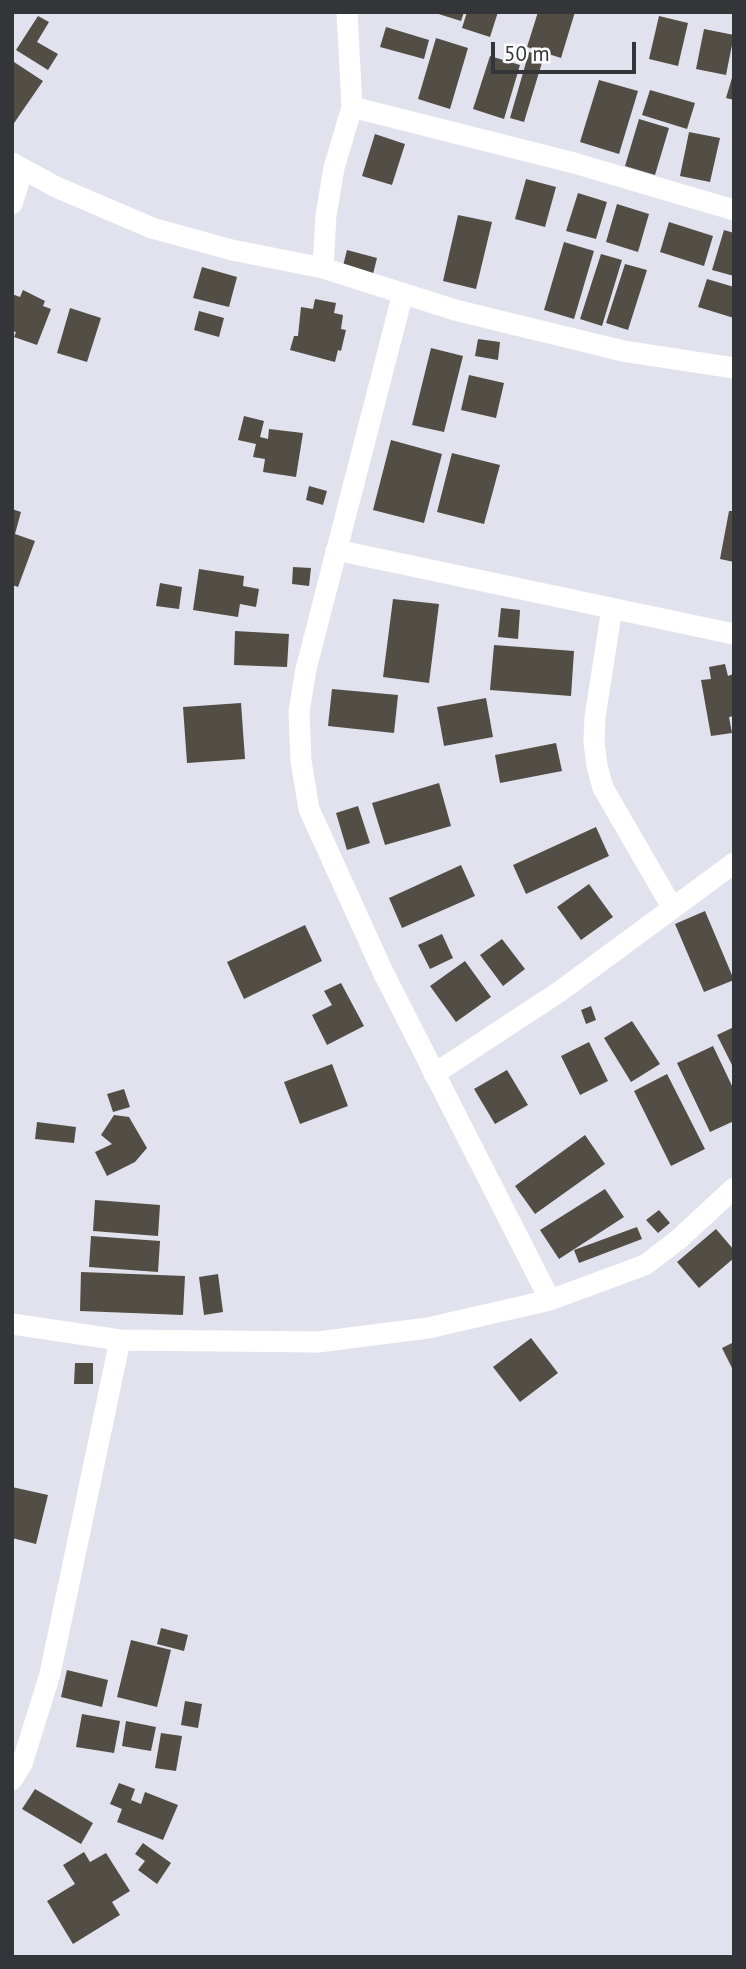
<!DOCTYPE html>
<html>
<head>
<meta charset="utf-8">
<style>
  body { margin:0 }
  #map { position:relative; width:746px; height:1969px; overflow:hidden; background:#e2e2ee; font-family:"PT Sans",sans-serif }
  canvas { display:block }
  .frame { position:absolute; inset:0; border:14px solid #343539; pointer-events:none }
  .scale { position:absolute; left:491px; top:42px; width:145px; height:32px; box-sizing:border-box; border:4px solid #343539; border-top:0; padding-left:9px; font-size:21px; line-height:24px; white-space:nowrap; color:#343539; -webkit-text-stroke:5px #fff; paint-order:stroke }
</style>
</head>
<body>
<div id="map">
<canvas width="746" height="1969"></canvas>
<div class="frame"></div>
<div class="scale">50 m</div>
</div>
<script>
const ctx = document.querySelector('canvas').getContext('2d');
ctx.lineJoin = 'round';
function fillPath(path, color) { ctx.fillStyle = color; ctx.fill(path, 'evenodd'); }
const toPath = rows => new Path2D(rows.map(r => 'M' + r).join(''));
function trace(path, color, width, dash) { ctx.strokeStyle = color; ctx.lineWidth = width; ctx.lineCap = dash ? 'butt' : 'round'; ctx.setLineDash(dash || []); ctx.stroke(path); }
const building = toPath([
  [432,12,464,12,461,21],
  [467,12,498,12,490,37,462,28],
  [538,12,575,12,561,58,527,47],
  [38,16,49,22,37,42,58,54,48,70,16,50],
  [659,16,688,23,678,66,649,59],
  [386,27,429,40,424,59,380,47],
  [704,29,734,35,726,75,696,69],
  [436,38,468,48,450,109,418,99],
  [529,52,544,56,524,122,510,118],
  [490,56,520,65,504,119,473,109],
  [14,62,43,81,12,126,12,65],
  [734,71,734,100,726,98],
  [599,80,638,91,619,154,580,142],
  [650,90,695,103,687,129,642,115],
  [639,119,669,128,655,175,625,166],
  [689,132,720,138,710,182,680,176],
  [375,134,405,144,392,185,362,176],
  [526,179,556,187,545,227,515,219],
  [578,193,607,202,596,239,566,231],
  [617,204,649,214,638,252,606,242],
  [458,215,492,222,476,289,443,281],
  [669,222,713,236,704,266,660,252],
  [724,230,734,233,734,276,712,270],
  [564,242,594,251,574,319,544,310],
  [347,250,377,258,373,274,343,266],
  [601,254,622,260,602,326,580,319],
  [625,264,647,270,628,330,606,323],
  [202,267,237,277,229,307,193,298],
  [707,279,734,287,734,318,698,307],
  [23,290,45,301,43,306,51,309,37,345,14,337,16,332,12,331,12,294,20,297],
  [315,299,336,303,334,313,343,315,341,329,346,330,341,351,338,350,335,362,290,350,294,336,298,336,301,307,313,309],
  [70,308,101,318,87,362,57,353],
  [199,311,224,318,219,337,194,330],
  [478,339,500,342,498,360,475,356],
  [431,348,463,356,444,432,412,425],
  [469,375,504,383,496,418,461,410],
  [244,416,264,421,260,437,268,439,269,429,303,433,296,477,263,472,265,459,253,457,256,444,238,440],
  [391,440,442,454,424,523,373,510],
  [452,453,500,465,484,524,437,512],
  [309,486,327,491,323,505,306,500],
  [12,509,21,512,15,534,35,541,18,587,12,585],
  [729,511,734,511,734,562,720,559],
  [293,567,311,568,309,586,292,584],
  [199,569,244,576,243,586,259,589,256,607,240,604,238,617,193,610],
  [160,583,182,587,179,609,156,606],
  [393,599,439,604,429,683,383,677],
  [501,608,520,610,518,639,498,637],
  [235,631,289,634,287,667,234,665],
  [494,645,574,651,571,696,490,690],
  [725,664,728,676,733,674,734,679,734,716,729,717,732,733,711,736,701,680,711,679,709,667],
  [332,689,398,695,394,733,328,726],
  [486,698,493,737,444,746,437,707],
  [241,703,245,759,187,763,183,707],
  [556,743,562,771,500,783,495,755],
  [439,783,451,826,385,845,372,803],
  [358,806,370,843,347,850,336,813],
  [596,827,609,856,526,894,513,865],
  [461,865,475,896,402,928,389,898],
  [589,884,613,917,581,940,557,907],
  [705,911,734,980,704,992,675,924],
  [305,925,322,961,244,999,227,962],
  [442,934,453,958,430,969,418,945],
  [502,939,525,969,503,986,480,955],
  [465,961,491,997,456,1022,430,986],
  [341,983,364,1026,327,1045,312,1015,332,1005,324,991],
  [591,1006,596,1020,586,1024,581,1010],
  [632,1021,660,1064,631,1082,604,1038],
  [734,1027,734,1069,717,1035],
  [589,1042,608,1081,580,1095,561,1056],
  [713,1046,734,1090,734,1121,710,1132,677,1063],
  [332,1064,348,1106,300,1124,284,1082],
  [507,1070,528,1105,495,1124,474,1089],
  [667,1074,705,1149,671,1166,634,1091],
  [124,1089,130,1107,113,1112,107,1094],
  [114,1115,129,1117,147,1148,135,1162,107,1176,95,1152,112,1144,101,1135],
  [37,1122,76,1127,74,1143,35,1139],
  [585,1135,605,1164,535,1214,515,1186],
  [605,1189,624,1217,559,1259,540,1230],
  [95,1200,160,1205,158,1236,93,1231],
  [659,1210,670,1223,658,1233,646,1220],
  [637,1227,642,1239,579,1263,574,1250],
  [716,1229,734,1250,734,1258,699,1288,677,1262],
  [91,1236,160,1241,158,1272,89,1267],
  [81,1272,185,1276,183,1315,80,1311],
  [218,1274,223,1312,204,1315,199,1277],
  [531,1338,558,1373,520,1402,493,1367],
  [734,1342,734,1372,722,1348],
  [75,1363,93,1363,93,1384,74,1384],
  [12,1487,48,1495,36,1544,12,1538],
  [161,1628,188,1635,184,1651,157,1644],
  [131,1640,171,1650,157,1707,117,1697],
  [67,1670,108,1680,102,1707,61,1697],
  [185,1701,202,1704,198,1728,181,1725],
  [82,1714,120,1721,114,1753,76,1747],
  [126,1721,156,1727,151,1751,122,1746],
  [161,1733,182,1736,176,1771,155,1768],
  [119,1783,135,1789,131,1800,141,1804,145,1792,178,1805,163,1840,117,1822,122,1809,110,1804],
  [35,1789,93,1823,81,1844,22,1809],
  [143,1843,171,1863,157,1884,138,1870,145,1861,135,1854],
  [84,1852,90,1862,106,1853,130,1891,112,1902,120,1915,73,1944,47,1901,75,1884,63,1865]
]);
const minor = toPath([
  [352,107,574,163,734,210],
  [12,163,56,187,152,228,232,250,323,268,455,310,623,351,734,368],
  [12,204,23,169],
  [323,268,326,215,334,168,352,107,347,12],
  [403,293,306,669,299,712,301,761,309,809,383,972,550,1300],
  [336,550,734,634],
  [612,608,595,717,594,741,597,766,603,788,672,907],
  [434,1074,559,992,734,863],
  [12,1324,120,1340,318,1342,428,1328,550,1300,645,1265,679,1239,734,1188],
  [12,1780,22,1764,50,1674,120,1340]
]);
fillPath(building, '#524e45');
trace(minor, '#fff', 21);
</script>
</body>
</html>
